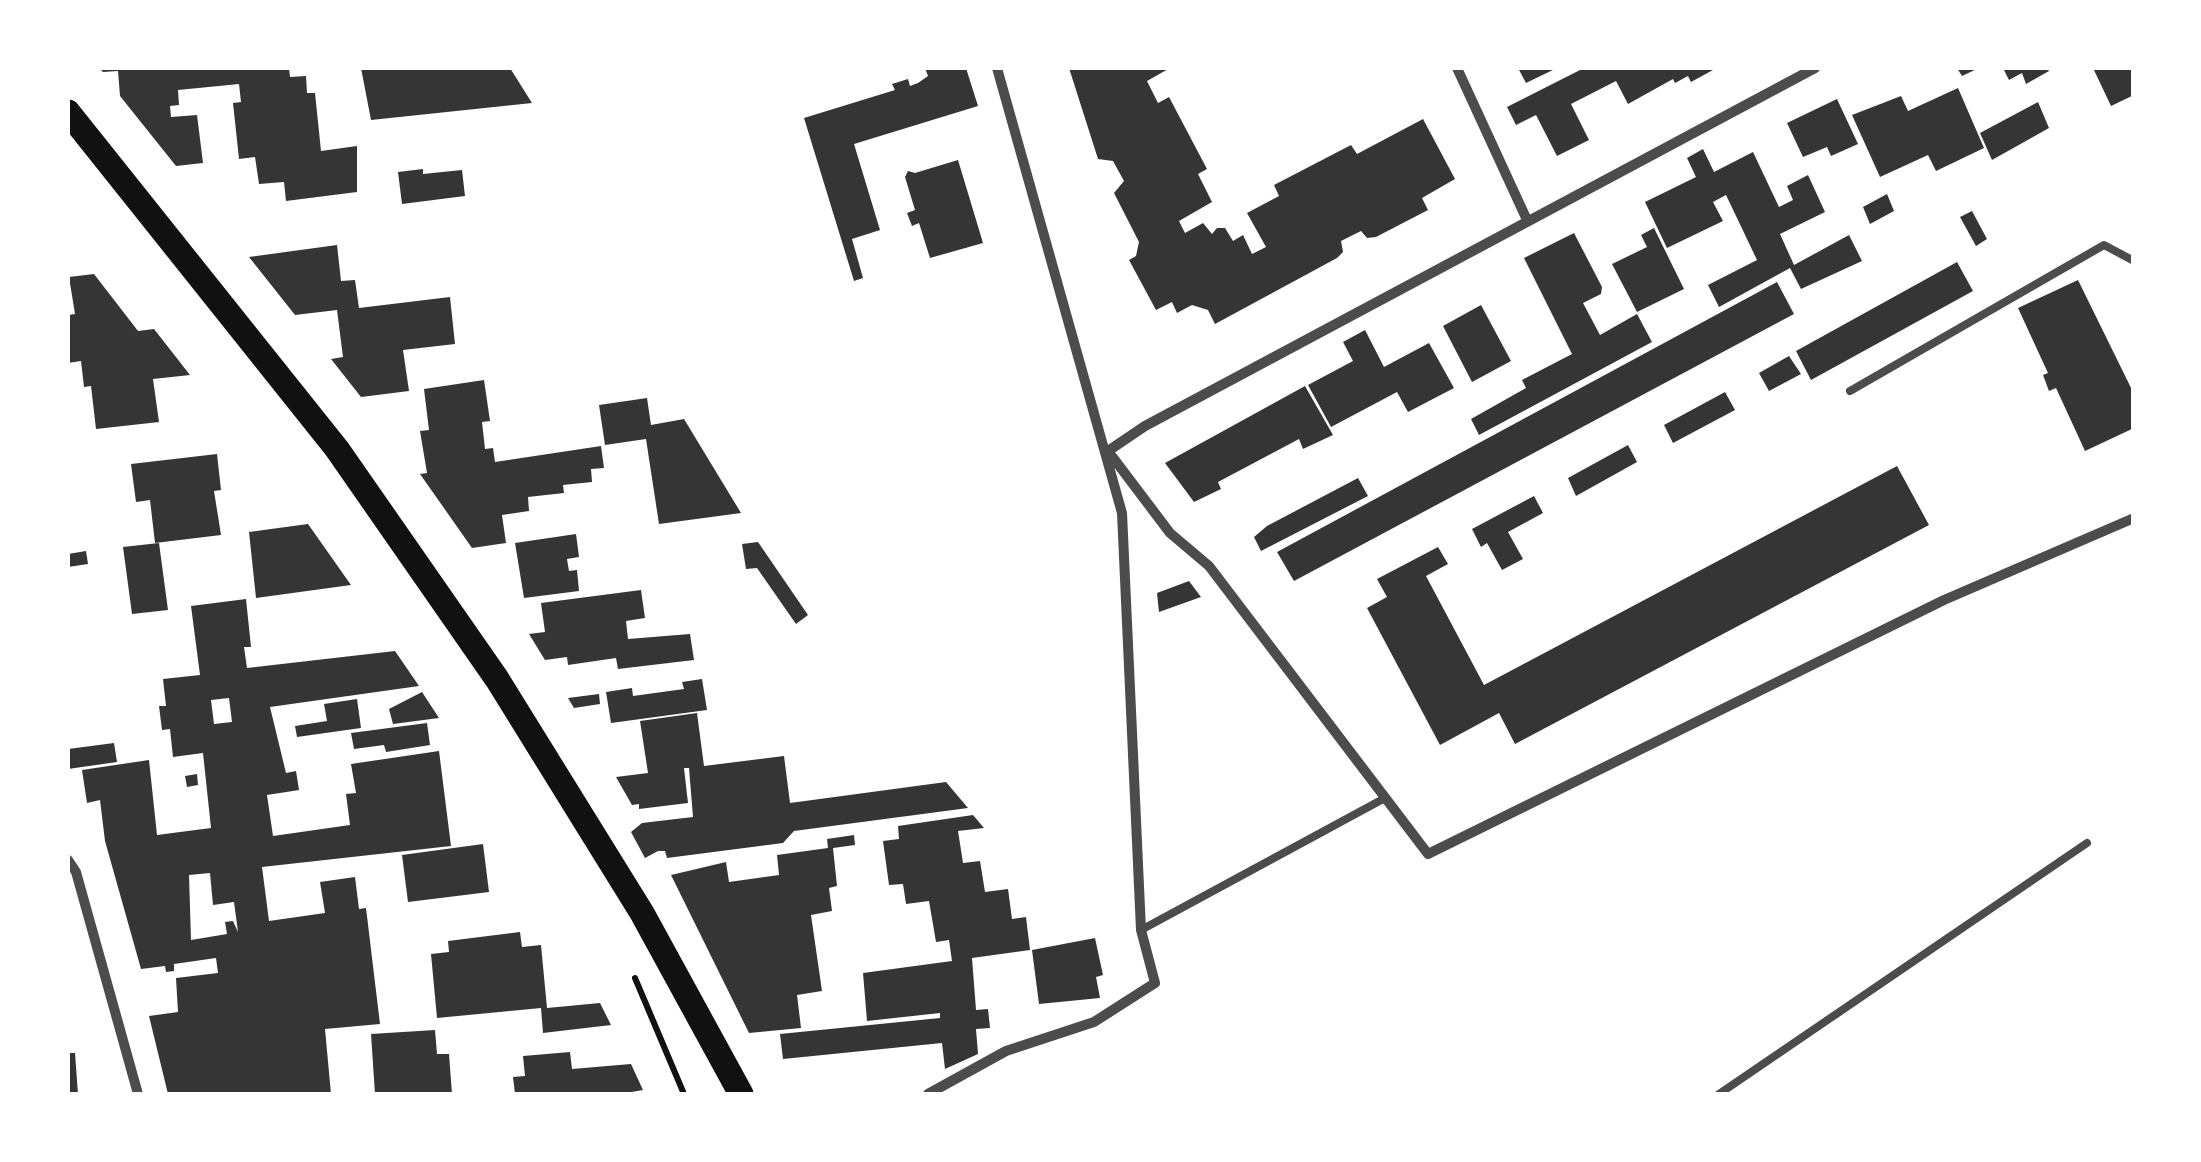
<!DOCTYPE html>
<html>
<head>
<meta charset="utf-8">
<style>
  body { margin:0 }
  #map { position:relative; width:2201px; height:1162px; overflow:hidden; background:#fff; font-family:Arial,sans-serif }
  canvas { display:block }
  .frame { position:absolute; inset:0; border:70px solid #fff; pointer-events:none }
</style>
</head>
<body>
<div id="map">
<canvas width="2201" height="1162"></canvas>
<div class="frame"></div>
</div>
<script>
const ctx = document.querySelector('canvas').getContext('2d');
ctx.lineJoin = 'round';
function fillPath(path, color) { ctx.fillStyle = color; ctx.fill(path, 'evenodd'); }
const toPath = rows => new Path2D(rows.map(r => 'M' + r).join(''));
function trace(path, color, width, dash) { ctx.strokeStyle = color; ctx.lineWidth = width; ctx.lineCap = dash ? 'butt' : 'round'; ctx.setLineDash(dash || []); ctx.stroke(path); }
const building = toPath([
  [99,68,289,68,290,77,306,76,307,93,315,93,321,151,357,146,357,192,286,201,284,182,259,184,255,157,239,159,233,103,241,102,239,84,178,90,179,105,170,106,171,117,197,115,203,163,176,166,120,96,118,71,103,72],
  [361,68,510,68,532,103,371,120],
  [925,68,966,68,978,106,854,144,880,230,852,239,863,278,854,281,804,118,895,90,892,84,908,79,910,86,918,83,928,76],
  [1069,68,1170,68,1147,81,1158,103,1169,97,1207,169,1198,174,1212,202,1179,221,1185,233,1203,223,1212,234,1217,228,1225,228,1233,241,1243,235,1252,254,1266,247,1247,213,1279,196,1274,185,1351,145,1357,154,1423,119,1455,179,1422,198,1428,210,1376,237,1367,238,1361,231,1341,241,1343,252,1337,258,1215,324,1208,310,1192,305,1177,313,1172,302,1156,310,1129,260,1136,256,1139,242,1114,193,1124,181,1113,161,1098,159],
  [1518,68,1557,68,1526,83],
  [1584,68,1711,68,1713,70,1691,82,1688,76,1675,83,1673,79,1628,104,1616,81,1571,104,1589,140,1557,156,1536,115,1516,125,1507,107],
  [1957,68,1979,68,1962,76],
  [2003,68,2047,68,2049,71,2026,84,2022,73,2009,80],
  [2093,68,2134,68,2134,95,2111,106],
  [1958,88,1984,148,1936,171,1928,155,1880,177,1852,115,1901,96,1908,111],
  [1837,99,1858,144,1831,156,1827,147,1803,157,1787,123],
  [2038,102,2049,128,1992,160,1980,133],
  [1703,149,1714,172,1753,152,1779,207,1793,200,1787,186,1808,175,1825,212,1780,234,1794,265,1849,235,1862,261,1801,289,1790,268,1719,307,1708,285,1757,260,1726,195,1713,202,1723,221,1667,248,1645,202,1696,177,1687,158],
  [958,160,983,243,930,258,919,223,912,226,907,213,915,210,905,177,908,171,915,173],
  [423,169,423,174,462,170,465,196,402,204,398,172],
  [1887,194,1894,211,1870,224,1863,207],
  [1972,211,1987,239,1976,246,1960,217],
  [1654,228,1684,289,1637,312,1612,264,1647,247,1641,235],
  [1574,233,1602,287,1601,294,1583,303,1600,335,1637,314,1652,342,1479,435,1471,419,1526,388,1522,380,1572,354,1524,258],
  [337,245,341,281,355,280,359,308,450,297,455,344,403,350,409,391,361,397,331,359,343,357,337,310,295,315,249,257],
  [1957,262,1973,291,1811,380,1796,351],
  [94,274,138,331,154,329,190,375,153,379,159,422,96,429,91,386,84,387,81,361,68,363,68,315,75,314,69,277],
  [2078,280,2134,394,2134,428,2085,451,2056,388,2049,391,2043,375,2048,373,2018,308],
  [1777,282,1794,314,1294,581,1277,552],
  [1481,305,1511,361,1472,382,1443,326],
  [1365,330,1384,367,1429,343,1454,388,1408,412,1397,392,1331,427,1308,385,1353,361,1343,342],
  [1789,356,1801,374,1769,391,1759,373],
  [484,380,490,421,482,422,485,449,493,448,495,462,601,446,604,468,591,469,592,482,563,485,564,493,528,497,529,511,502,515,506,543,472,548,420,474,427,473,420,431,429,430,424,389],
  [1305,386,1333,435,1303,449,1299,439,1218,482,1221,489,1194,502,1165,463],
  [1725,392,1735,410,1673,443,1664,425],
  [647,398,651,425,684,419,741,513,659,524,646,439,605,445,599,405],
  [1628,445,1637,462,1576,496,1568,478],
  [217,454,221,490,214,491,221,535,155,543,150,500,136,502,131,464],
  [1897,466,1929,525,1515,744,1499,713,1440,745,1367,608,1387,597,1377,579,1438,547,1448,564,1426,576,1484,685],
  [1358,478,1368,496,1261,551,1254,537,1267,526],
  [1534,496,1543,513,1508,532,1523,559,1502,570,1487,543,1481,547,1472,529],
  [308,524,351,585,256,598,249,532],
  [576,534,579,557,567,559,569,571,577,570,579,591,524,598,515,543],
  [758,542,808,615,796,624,757,568,746,569,742,544],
  [159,543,168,610,132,614,123,547],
  [86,551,88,564,68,567,68,554],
  [1189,581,1201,597,1159,612,1157,593],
  [641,590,645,618,626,621,628,639,690,634,694,660,618,669,616,658,568,665,567,657,545,660,529,634,545,632,541,603],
  [246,599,251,647,244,647,247,668,395,651,419,686,270,707,286,773,296,771,299,790,267,795,273,836,350,825,346,794,356,793,351,764,439,751,451,846,262,867,269,921,325,913,320,882,355,877,359,909,366,908,380,1024,325,1029,331,1094,168,1094,149,1016,178,1012,176,978,218,973,216,958,174,964,174,971,166,972,165,966,141,969,105,841,100,800,87,803,82,770,149,760,157,835,211,828,203,753,173,757,170,729,162,730,159,706,166,706,163,679,200,675,191,606],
  [229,698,232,722,214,724,211,700],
  [210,873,213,905,234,902,238,932,233,921,225,922,227,934,191,940,189,875],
  [702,679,707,710,611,723,606,692,632,688,633,696,684,689,682,682],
  [422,692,439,718,393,724,389,709],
  [599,694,600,704,574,708,568,698],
  [357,699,361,728,297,737,295,726,327,721,324,704],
  [697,713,704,766,784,756,790,803,946,782,968,808,794,831,783,843,667,858,665,851,658,851,645,858,631,832,642,823,693,817,689,768,684,768,688,803,639,809,639,804,632,805,616,777,648,773,640,721],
  [427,723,430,745,386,752,384,745,354,749,351,733],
  [114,743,117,762,68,769,68,749],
  [197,774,198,785,187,787,185,776],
  [973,815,984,828,958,831,963,863,980,861,985,892,1008,889,1012,919,1026,917,1030,950,972,958,976,1010,988,1009,990,1028,976,1029,978,1054,945,1069,942,1043,783,1059,780,1034,940,1018,940,1013,867,1021,863,973,952,961,949,940,936,942,929,901,906,904,903,884,889,885,883,841,899,839,898,826],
  [854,835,855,845,833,848,837,886,829,888,832,911,811,915,822,991,797,995,801,1028,749,1033,671,875,726,862,729,882,779,875,777,855,828,848,827,839],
  [483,844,489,892,408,902,402,855],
  [520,932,522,947,541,945,547,1008,600,1003,611,1025,543,1033,541,1008,437,1018,431,954,449,952,448,941],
  [1095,938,1103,975,1096,977,1100,998,1039,1004,1032,950],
  [435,1030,437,1054,449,1054,452,1094,375,1094,371,1034],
  [570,1052,572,1069,631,1064,643,1090,620,1094,515,1094,513,1077,525,1076,523,1056],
  [68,1053,75,1053,78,1094,68,1094]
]);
const path = toPath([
  [635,978,684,1094]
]);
const service = toPath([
  [1850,391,2104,245,2134,261],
  [1141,930,1385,798],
  [1719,1094,2087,843]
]);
const minor = toPath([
  [1457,68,1527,220],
  [1815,68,1145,426,1108,451,1170,533,1209,566,1428,854,1944,600,2134,518],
  [68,860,76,872,138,1094],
  [928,1094,1006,1051,1094,1022,1155,983,1141,930,1122,513,997,68]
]);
const primary = toPath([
  [68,112,337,449,497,679,642,913,741,1094]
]);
fillPath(building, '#353535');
trace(path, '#111', 6);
trace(service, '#4c4c4c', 8);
trace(minor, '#4c4c4c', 10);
trace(primary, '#111', 25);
</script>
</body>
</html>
